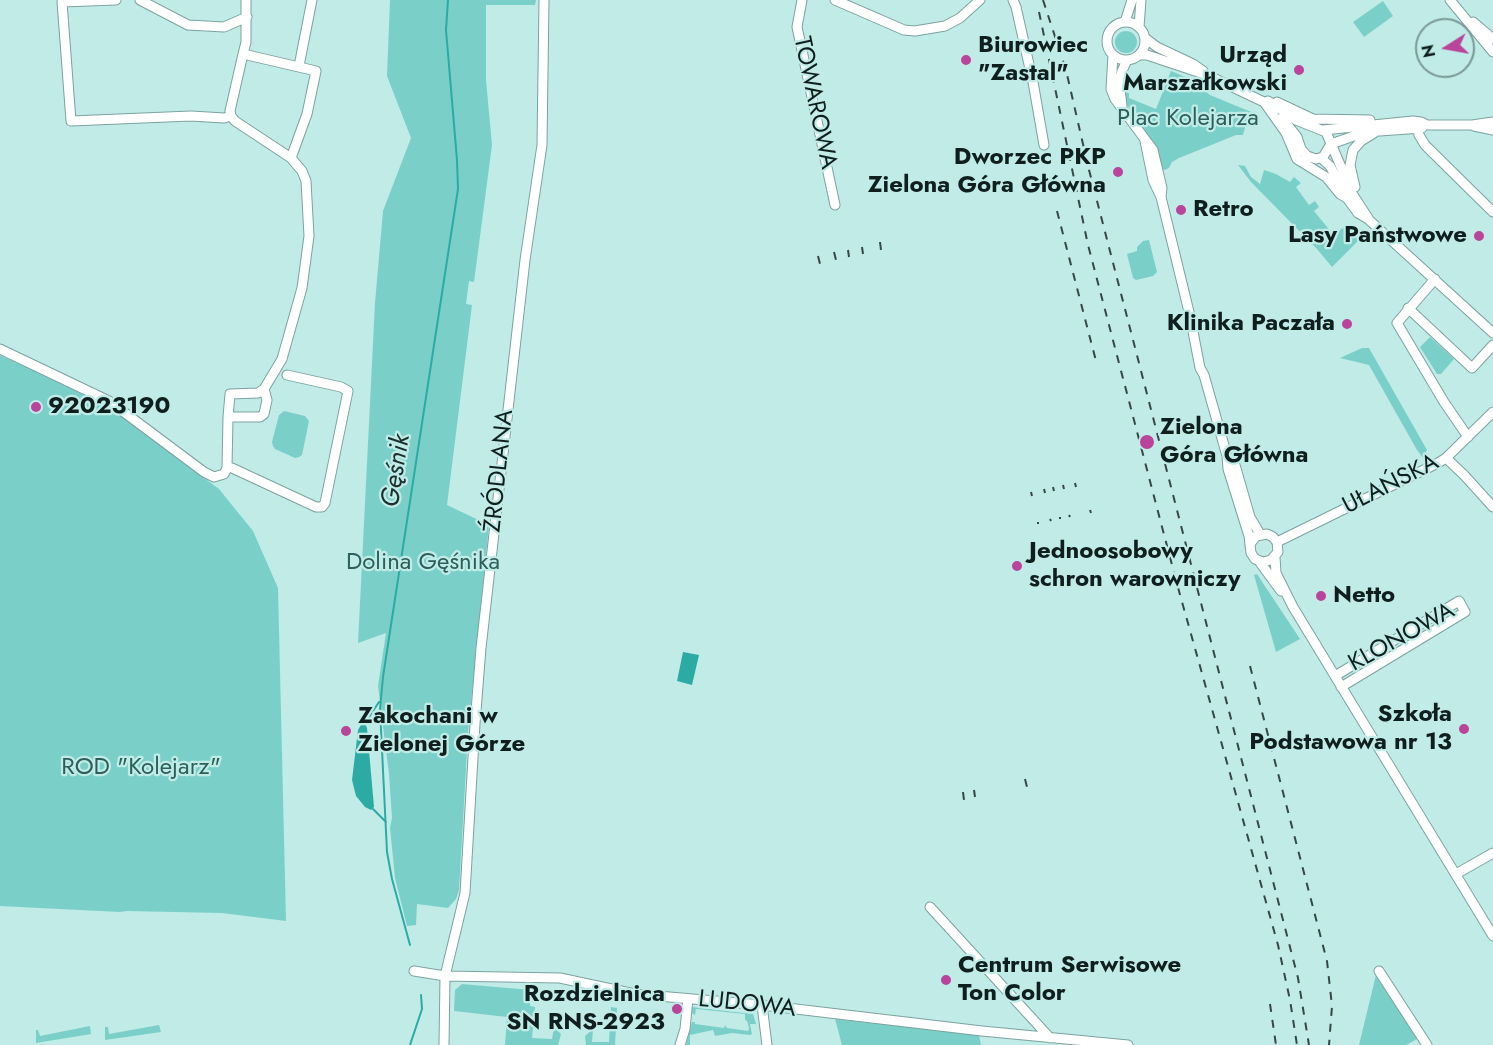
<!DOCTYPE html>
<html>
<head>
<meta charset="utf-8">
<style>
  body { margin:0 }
  #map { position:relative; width:1493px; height:1045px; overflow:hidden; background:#c1ebe7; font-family:Jost,sans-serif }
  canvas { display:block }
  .north { position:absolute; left:1415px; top:18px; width:60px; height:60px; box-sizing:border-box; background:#c1ebe7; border:2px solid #7a9997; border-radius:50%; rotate:259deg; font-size:16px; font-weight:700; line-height:24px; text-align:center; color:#0f1f1e }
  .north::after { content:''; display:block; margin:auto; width:21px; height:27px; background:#ba449a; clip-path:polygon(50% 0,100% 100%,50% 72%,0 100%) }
</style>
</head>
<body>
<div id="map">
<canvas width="1493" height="1045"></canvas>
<div class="north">N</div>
</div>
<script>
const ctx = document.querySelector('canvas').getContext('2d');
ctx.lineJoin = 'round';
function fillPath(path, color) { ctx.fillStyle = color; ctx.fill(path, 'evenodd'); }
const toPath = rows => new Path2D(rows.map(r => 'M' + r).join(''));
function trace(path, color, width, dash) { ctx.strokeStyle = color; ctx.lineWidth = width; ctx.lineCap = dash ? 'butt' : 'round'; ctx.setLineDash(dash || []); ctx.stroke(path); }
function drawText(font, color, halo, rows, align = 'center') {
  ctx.font = font + ' Jost,sans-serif'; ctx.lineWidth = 4.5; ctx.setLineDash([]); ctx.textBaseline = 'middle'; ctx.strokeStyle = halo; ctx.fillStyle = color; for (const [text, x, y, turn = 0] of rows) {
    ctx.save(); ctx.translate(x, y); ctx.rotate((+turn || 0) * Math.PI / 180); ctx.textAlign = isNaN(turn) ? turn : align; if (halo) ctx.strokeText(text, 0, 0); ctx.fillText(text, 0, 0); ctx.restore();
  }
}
const green = toPath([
  [390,0,536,0,535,5,486,5,486,80,492,145,474,282,469,281,466,304,472,305,447,505,489,525,468,733,459,890,456,899,448,908,417,904,416,925,407,926,395,878,390,828,392,818,389,774,378,686,386,633,358,643,375,303,383,211,411,138,387,76],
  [1383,1,1393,16,1364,37,1353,22],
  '1115 42a11 11 0 1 1 22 0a11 11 0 1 1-22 0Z',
  [1171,71,1190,79,1210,95,1256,114,1254,117,1248,116,1243,135,1236,135,1179,158,1172,162,1169,168,1165,170,1163,169,1154,144,1126,103,1122,92,1129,93,1129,98,1156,109],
  [1238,165,1245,166,1251,177,1260,184,1264,170,1276,174,1290,182,1294,177,1301,183,1296,187,1309,205,1315,201,1319,207,1314,211,1332,233,1336,235,1341,229,1354,224,1365,234,1332,267,1317,249,1251,182],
  [1149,240,1157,272,1153,276,1136,280,1133,278,1127,254,1137,251,1137,247,1143,241],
  [1430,337,1454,359,1441,374,1437,374,1420,347],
  [1362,348,1369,348,1427,450,1423,458,1417,450,1369,365,1340,358],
  [0,355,48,377,110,408,219,489,253,531,278,588,286,921,222,913,127,911,120,912,0,906],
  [284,411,305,416,309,421,302,455,299,457,295,458,275,449,273,446,272,442,279,415],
  [1257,574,1300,639,1276,652,1254,575],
  [1376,975,1419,1038,1406,1045,1359,1045],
  [462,984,531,990,530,1006,535,1007,532,1038,552,1039,554,1027,561,1034,558,1045,505,1045,507,1017,454,1011,455,990],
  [611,1007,617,1008,615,1045,586,1045,585,1036,593,1029,592,1042,609,1042],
  [692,1007,753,1014,756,1024,750,1024,752,1034,750,1035,732,1033,715,1036,713,1030,690,1035,690,1045,686,1045,692,1022,695,1022,695,1024,724,1028,725,1025,727,1028,748,1031,749,1028,747,1021,745,1020,745,1014,696,1009,695,1015,692,1013],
  [835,1019,979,1035,981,1045,842,1045],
  [159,1025,161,1032,105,1040,105,1027,108,1027,109,1034],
  [90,1026,91,1034,36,1043,36,1030,38,1030,40,1036]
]);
const water = toPath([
  [683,652,699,655,692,685,677,681],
  [362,723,365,723,367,728,368,739,374,807,371,810,365,807,356,796,352,780,358,730]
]);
const stream = toPath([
  [365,723,379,702],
  [373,809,386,822],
  [410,945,392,879,387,852,380,709,383,677,458,189,457,160,446,30,448,0],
  [410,1045,422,1009,421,995]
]);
const minor = toPath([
  [116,0,62,2,71,121,191,116,224,118,231,116],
  [140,0,188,25,224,27,247,17],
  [802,0,797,27,835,205],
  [835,0,904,30,915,31,945,26,960,18,980,0],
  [1013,0,1016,7,1033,82,1044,145],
  [1450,0,1493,52],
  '1107 41a19 19 0 1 1 38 0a19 19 0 1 1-38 0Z',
  [1125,22,1132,0],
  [1473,22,1493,39],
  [1139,27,1141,0],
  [1145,38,1157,47,1193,64,1203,71],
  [243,54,230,111,231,116,235,121,291,158],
  [1113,55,1111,89,1115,99,1153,150,1162,188,1161,197],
  [1139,55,1147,55,1207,75,1264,102,1286,133,1297,159,1326,177,1340,194,1347,198],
  [299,66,312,0],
  [1268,101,1296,120,1326,132,1353,195,1368,218],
  [1277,102,1313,119,1370,120],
  [1122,105,1119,82,1122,71,1127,60],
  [1282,118,1297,137,1301,149,1307,156,1316,159,1323,157,1331,144],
  [1474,126,1493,130],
  [1418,129,1419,135,1425,145,1493,212],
  [1323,130,1413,121,1421,122,1427,125,1472,125,1493,122],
  [1145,141,1153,180,1161,197,1190,316,1200,368,1204,375,1227,456,1228,469,1249,536,1251,553,1255,559,1263,562,1271,560,1278,552,1277,542,1273,537,1267,534,1256,536,1250,544],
  [1331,144,1365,132,1422,128],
  [1321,158,1330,166,1347,198,1358,213,1368,219,1493,333],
  [1355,187,1350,165,1353,150,1361,141,1374,133],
  [1435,279,1397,323,1444,402,1468,437],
  [1408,308,1472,368,1493,345],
  [0,349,109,401,204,472,214,477,224,474,227,468,228,417,260,417,264,414,267,400,264,389,282,359,302,288,309,236,306,181,302,171,291,158,307,114,316,71,243,54,246,42,246,0],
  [228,417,230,394,258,393,264,389],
  [1227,456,1235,465,1250,517,1260,534],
  [1446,458,1464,475,1493,507],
  [232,468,316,507,322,507,325,503,348,391,341,387,287,375],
  [1277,542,1438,463,1446,458,1493,412],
  [1275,557,1276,573,1293,607,1493,936],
  [1259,561,1281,591],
  [1335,676,1459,601,1465,612,1341,687],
  [1456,874,1493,853],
  [930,907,1050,1038],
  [414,971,445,976,560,978,635,994,762,1005,982,1031,1128,1045],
  [1379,971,1427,1045],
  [762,1005,767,1045],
  [444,1045,445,976,465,893,475,724,481,648,525,260,542,145,544,0],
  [680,1045,685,1029,688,999]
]);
const rail = toPath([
  [1043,0,1066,70,1088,166,1298,978,1309,1045],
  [1039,12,1088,245,1177,584,1278,945,1290,1000,1297,1045],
  [1057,211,1096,361],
  [880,242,881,250],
  [862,247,863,254],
  [848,250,849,257],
  [834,252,836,260],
  [818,256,820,264],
  [1075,483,1076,487],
  [1063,485,1064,489],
  [1053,487,1054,491],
  [1044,489,1045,493],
  [1031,492,1032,496],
  [1090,510,1091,513],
  [1069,515,1070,517],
  [1060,517,1060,519],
  [1050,519,1051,521],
  [1038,522,1038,524],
  [1250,666,1327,961,1332,1006,1329,1045],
  [1025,779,1027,787],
  [974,790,975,797],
  [963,792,964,800],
  [1270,1004,1276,1045]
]);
const markers = [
  [966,60,6,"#ba449a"],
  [1299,70,6,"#ba449a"],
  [1118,172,6,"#ba449a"],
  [1181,210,6,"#ba449a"],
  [1479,236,6,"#ba449a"],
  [1347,324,6,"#ba449a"],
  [36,407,6,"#ba449a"],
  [1147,442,8,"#ba449a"],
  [1017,566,6,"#ba449a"],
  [1321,596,6,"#ba449a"],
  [1464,729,6,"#ba449a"],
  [346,731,6,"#ba449a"],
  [946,980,6,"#ba449a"],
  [677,1009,6,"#ba449a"]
];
const poiNames = [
  ["Biurowiec",978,46],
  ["\"Zastal\"",978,74],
  ["Urząd",1287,56,"right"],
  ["Marszałkowski",1287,84,"right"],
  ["Dworzec PKP",1106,158,"right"],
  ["Zielona Góra Główna",1106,186,"right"],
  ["Retro",1193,210],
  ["Lasy Państwowe",1467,236,"right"],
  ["Klinika Paczała",1335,324,"right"],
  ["92023190",48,407],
  ["Zielona",1160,428],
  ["Góra Główna",1160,456],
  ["Jednoosobowy",1029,552],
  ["schron warowniczy",1029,580],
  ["Netto",1333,596],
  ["Szkoła",1452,715,"right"],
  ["Podstawowa nr 13",1452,743,"right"],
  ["Zakochani w",358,717],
  ["Zielonej Górze",358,745],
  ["Centrum Serwisowe",958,966],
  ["Ton Color",958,994],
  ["Rozdzielnica",665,995,"right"],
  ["SN RNS-2923",665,1023,"right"]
];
const streetNames = [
  ["TOWAROWA",814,103,78],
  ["ŹRÓDLANA",500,471,-84],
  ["UŁAŃSKA",1391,485,-27],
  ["KLONOWA",1402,638,-29],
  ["LUDOWA",747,1005,6]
];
const parkNames = [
  ["Plac Kolejarza",1188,119],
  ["Dolina Gęśnika",423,563],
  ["ROD \"Kolejarz\"",141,768]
];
const waterNames = [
  ["Gęśnik",397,471,-81]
];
fillPath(green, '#7bcfc9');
fillPath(water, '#2caba5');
trace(stream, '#2caba5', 2);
trace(minor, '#7ba3a0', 11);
trace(minor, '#fff', 9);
trace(rail, '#344947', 2, [8, 8]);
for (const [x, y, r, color] of markers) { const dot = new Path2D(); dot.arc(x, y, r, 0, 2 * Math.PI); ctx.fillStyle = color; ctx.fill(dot); trace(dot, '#c1ebe7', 2); }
drawText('bold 24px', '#0f1f1e', '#c1ebe7', poiNames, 'left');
drawText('24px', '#0f1f1e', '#c1ebe7', streetNames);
drawText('24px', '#2c5f5b', '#c1ebe7', parkNames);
drawText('italic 26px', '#1b302f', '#c1ebe7', waterNames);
</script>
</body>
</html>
